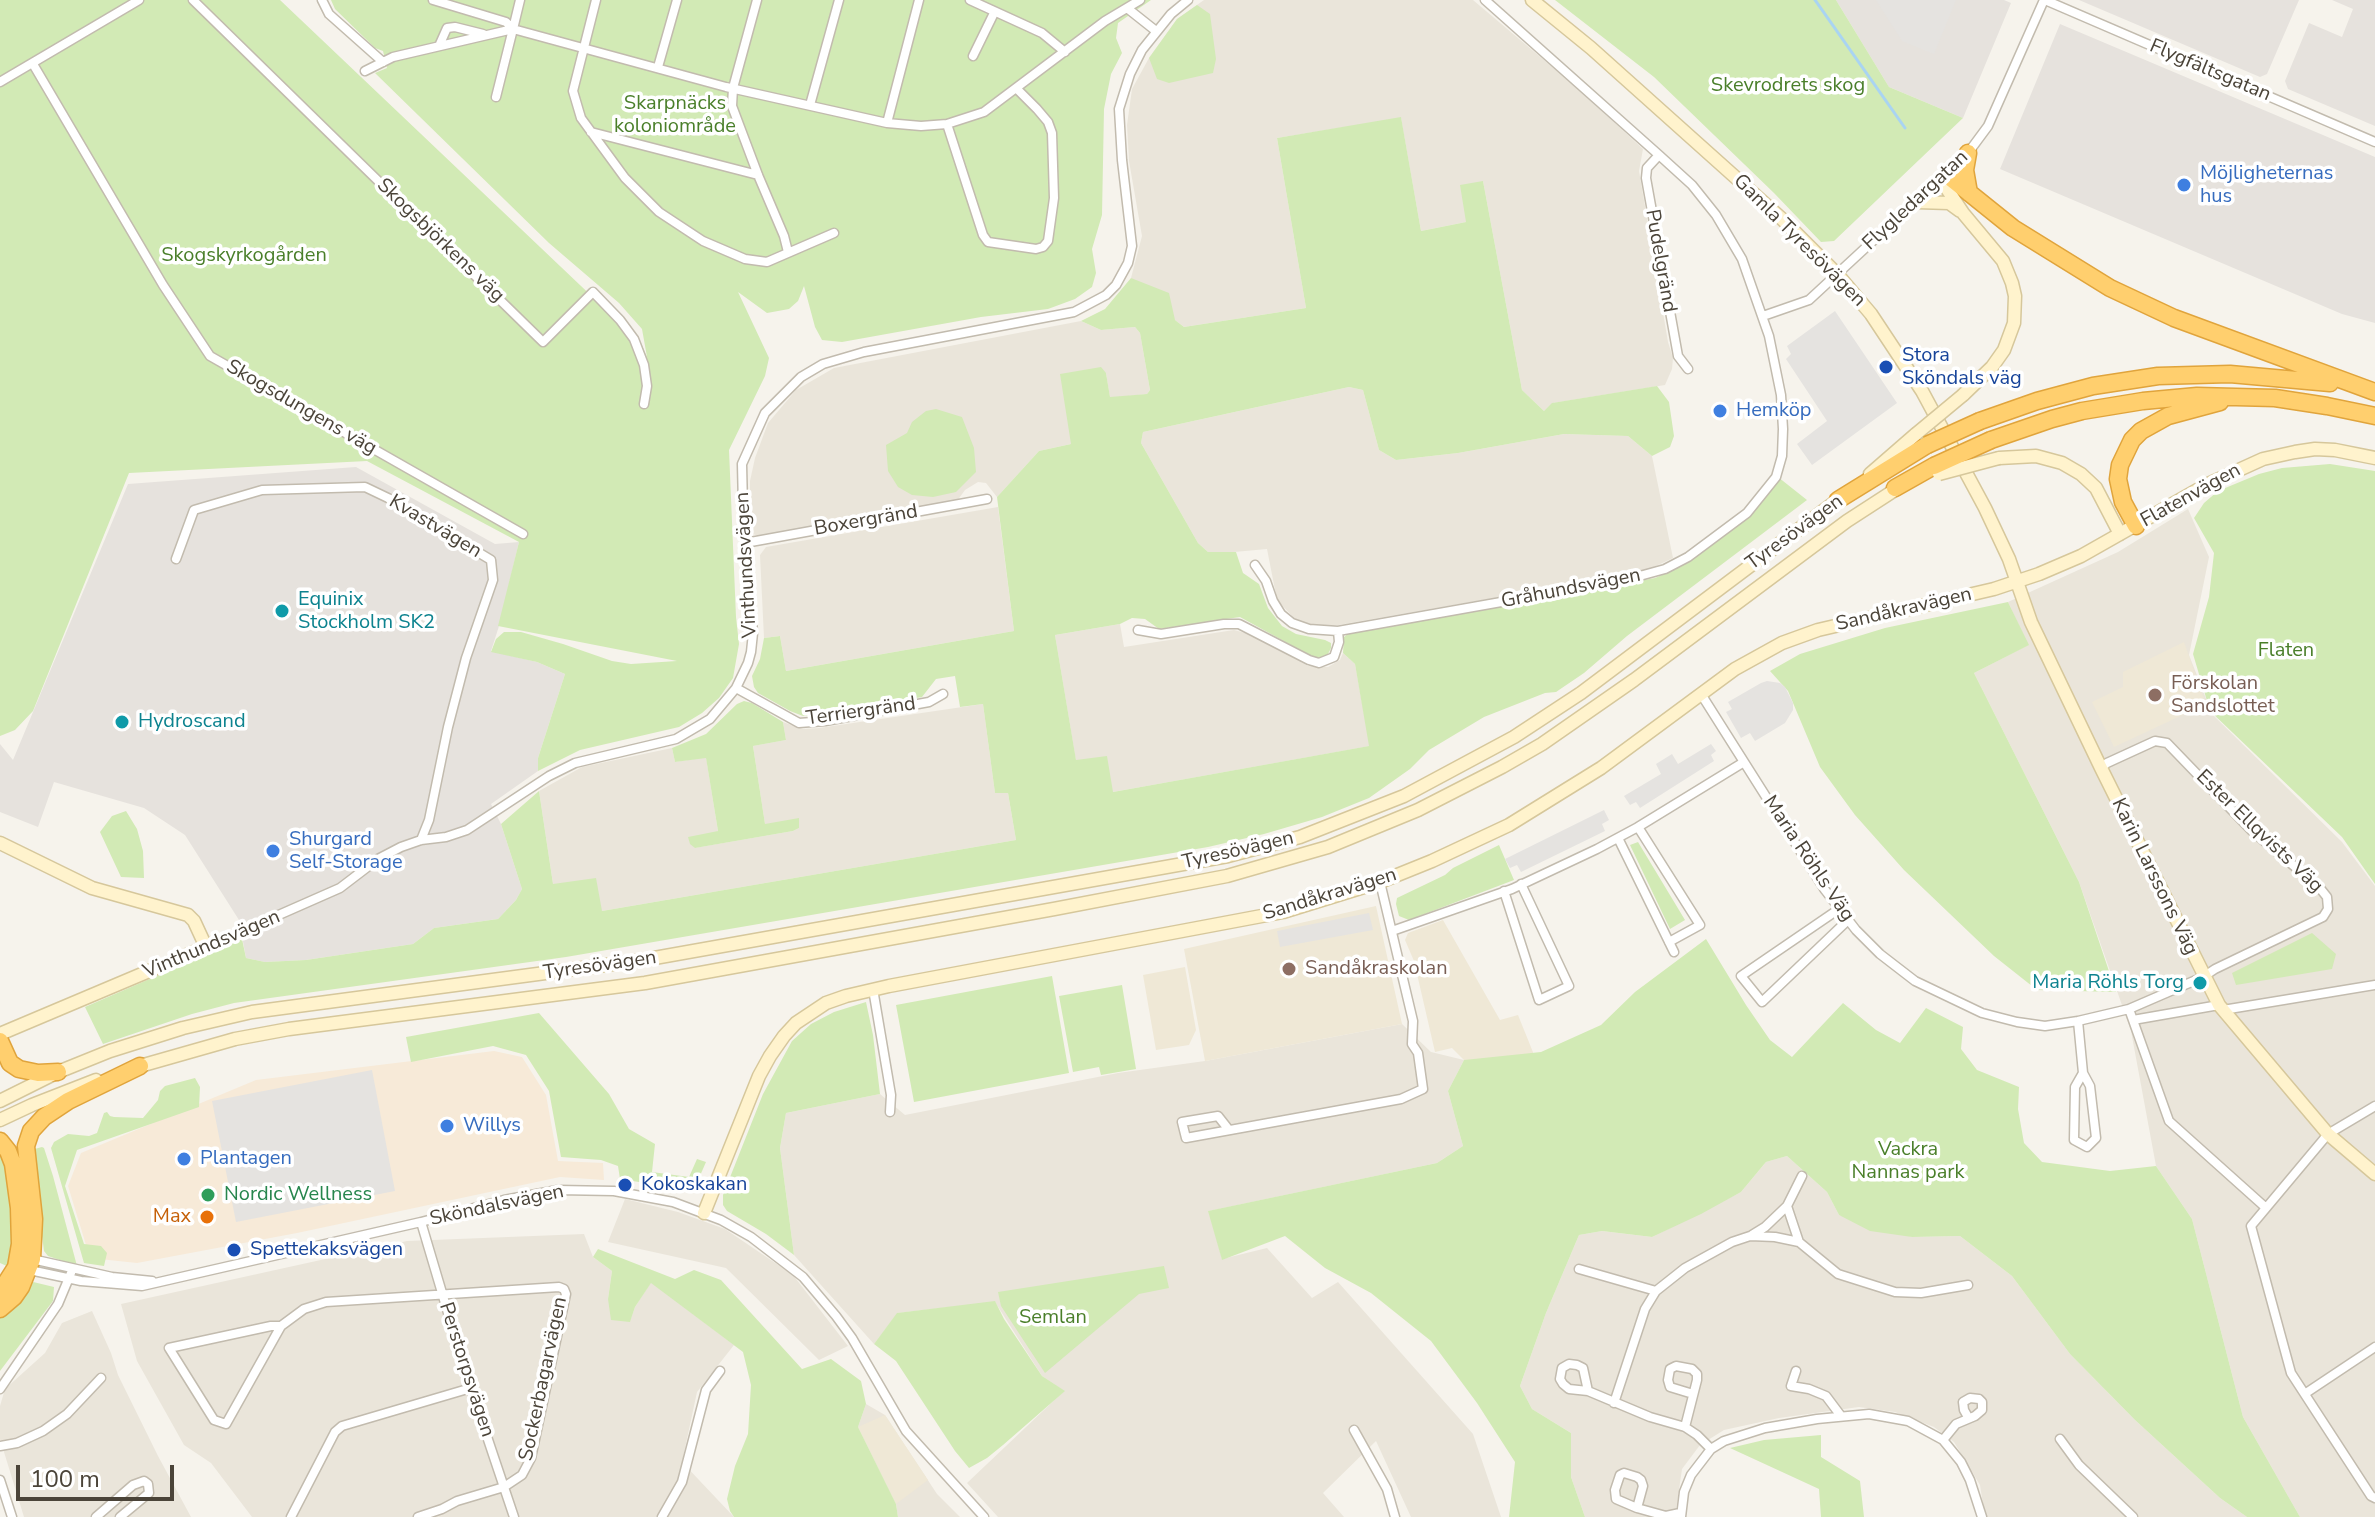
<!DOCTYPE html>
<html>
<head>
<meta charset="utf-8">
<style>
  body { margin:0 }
  #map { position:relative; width:2375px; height:1517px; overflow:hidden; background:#f6f3ec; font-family:"Nunito Sans",sans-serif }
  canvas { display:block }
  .scale { position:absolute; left:16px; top:1465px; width:158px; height:36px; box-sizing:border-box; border:4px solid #4b4439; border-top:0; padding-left:10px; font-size:24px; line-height:28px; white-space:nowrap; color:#4b4439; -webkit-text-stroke:6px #fff; paint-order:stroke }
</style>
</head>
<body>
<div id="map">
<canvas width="2375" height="1517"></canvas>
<div class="scale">100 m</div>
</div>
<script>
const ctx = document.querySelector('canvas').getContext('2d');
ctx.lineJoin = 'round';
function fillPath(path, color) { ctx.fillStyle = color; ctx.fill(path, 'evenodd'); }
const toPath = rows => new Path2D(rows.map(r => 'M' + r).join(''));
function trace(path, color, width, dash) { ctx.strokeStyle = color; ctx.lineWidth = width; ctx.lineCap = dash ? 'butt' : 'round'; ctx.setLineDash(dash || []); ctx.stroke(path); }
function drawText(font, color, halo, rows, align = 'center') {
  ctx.font = font + ' "Nunito Sans",sans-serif'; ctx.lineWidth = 7; ctx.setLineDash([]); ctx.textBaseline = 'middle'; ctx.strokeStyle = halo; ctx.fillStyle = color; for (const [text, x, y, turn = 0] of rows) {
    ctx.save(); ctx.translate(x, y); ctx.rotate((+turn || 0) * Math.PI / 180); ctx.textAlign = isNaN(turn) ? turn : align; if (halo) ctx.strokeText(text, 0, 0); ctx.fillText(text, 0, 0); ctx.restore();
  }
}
const residential = toPath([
  [1204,0,1473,0,1577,88,1643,149,1639,171,1668,342,1673,358,1672,369,1665,385,1553,403,1544,411,1522,390,1483,181,1466,222,1421,231,1401,118,1277,138,1306,308,1184,327,1175,320,1131,278,1142,236,1129,161,1127,125,1132,89,1149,58,1177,19],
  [1081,321,1101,330,1135,327,1140,333,1150,390,1147,394,1110,398,1106,373,1071,444,1039,451,997,497,986,483,978,482,965,490,957,501,761,537,753,534,750,510,750,481,755,458,768,423,796,390,834,368],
  [1349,387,1363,390,1379,450,1396,460,1458,453,1564,434,1628,436,1652,456,1673,558,1643,572,1327,627,1309,625,1294,618,1277,600,1267,549,1223,553,1208,552,1198,543,1141,443,1143,432],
  [998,507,1014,631,786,671,780,636,764,638,760,555,766,547],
  [2188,509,2209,557,2189,655,2212,714,2342,842,2375,886,2375,1517,2300,1517,2243,1417,2192,1219,2156,1166,2131,1031,2079,882,1974,673,2028,645,2008,602,2118,552],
  [1120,624,1124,647,1234,630,1253,635,1308,666,1328,667,1340,660,1343,653,1355,664,1370,746,1113,792,1076,761,1055,635],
  [983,704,995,793,1008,793,1016,840,602,911,553,884,539,791,582,767,672,748,675,762,706,757,718,831,694,848,793,831,799,828,765,824,753,746,786,740,783,722,803,729,819,728],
  [1402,1024,1431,1052,1464,1060,1448,1091,1463,1146,1437,1163,1209,1211,1222,1259,1267,1248,1312,1298,1338,1282,1473,1434,1501,1517,1411,1517,1376,1441,1323,1493,1344,1517,998,1517,967,1483,1064,1391,1042,1376,995,1302,898,1313,874,1344,794,1255,780,1148,786,1113,880,1094,905,1115,1118,1073,1205,1061],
  [1787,1156,1827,1192,1839,1215,1912,1237,1960,1236,2012,1276,2070,1354,2135,1420,2220,1498,2247,1517,1985,1517,1980,1485,1954,1442,1934,1427,1895,1412,1859,1407,1779,1418,1724,1430,1700,1445,1682,1469,1675,1517,1585,1517,1571,1477,1571,1433,1532,1409,1520,1386,1546,1313,1579,1235,1602,1231,1652,1237,1741,1192,1766,1162],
  [625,1199,678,1212,725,1229,793,1275,848,1346,819,1360,726,1268,608,1242],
  [584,1234,593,1257,612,1271,608,1299,630,1321,635,1307,651,1282,734,1345,697,1392,682,1462,734,1517,252,1517,211,1463,184,1445,137,1361,121,1304,407,1241],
  [92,1311,111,1353,118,1375,158,1456,191,1517,24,1517,0,1439,0,1406,5,1389,45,1353,62,1323],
  [866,1404,885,1415,937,1494,960,1517,898,1517,896,1504,858,1427]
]);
const commercial = toPath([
  [494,1051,522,1057,546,1095,558,1161,603,1163,604,1180,560,1177,297,1233,137,1263,90,1258,68,1186,81,1153,256,1080]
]);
const industrial = toPath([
  [1836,0,2004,0,2011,3,1963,118,1889,87],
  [2079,0,2299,0,2267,74,2260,77],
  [2332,0,2375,0,2375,126,2288,89,2285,81,2309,23,2342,37,2353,9],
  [2060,24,2375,157,2375,323,2342,314,2000,169],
  [356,467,495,544,519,542,499,626,491,651,537,662,565,674,538,758,538,771,491,804,501,824,522,889,516,900,498,919,434,928,413,944,306,960,265,962,246,958,239,920,185,835,144,808,54,782,38,827,0,812,0,744,13,760,128,484]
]);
const education = toPath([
  [2184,642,2206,704,2114,747,2092,702,2123,687,2123,672],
  [1376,906,1402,1024,1205,1061,1184,949],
  [1443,920,1500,1020,1518,1015,1541,1072,1464,1060,1452,1048,1435,1052,1414,961,1405,940,1408,933],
  [1185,967,1196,1030,1189,1045,1156,1050,1143,975],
  [885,1415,928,1480,896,1504,858,1427]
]);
const green = toPath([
  [0,0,280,0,641,343,647,357,642,329,619,303,549,243,375,73,387,68,383,51,375,48,335,9,331,0,1151,0,1118,23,1116,38,1122,53,1111,74,1104,109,1102,215,1092,249,1096,273,1092,287,1075,299,1048,309,981,317,842,342,822,340,815,327,804,286,798,301,789,309,767,313,738,292,769,358,765,376,729,450,736,617,739,644,733,678,719,698,702,713,679,727,580,750,538,771,538,758,565,674,537,662,491,652,496,639,504,632,521,632,563,644,612,661,631,664,677,661,498,626,519,542,367,461,129,473,33,711,15,730,0,736],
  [1555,0,1836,0,1889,87,1963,118,1834,241,1821,242,1774,193,1654,77],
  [1197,5,1210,14,1216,59,1213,73,1169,83,1157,79,1149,58,1177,19],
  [1401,117,1421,231,1466,222,1460,185,1483,181,1522,390,1544,411,1552,403,1657,386,1669,402,1674,436,1670,447,1652,456,1628,436,1564,434,1458,453,1396,460,1379,450,1363,390,1349,387,1143,432,1141,443,1198,543,1208,552,1236,552,1243,573,1259,584,1268,608,1282,626,1296,634,1325,640,1331,643,1331,648,1327,656,1318,658,1311,656,1240,617,1159,629,1145,619,1132,618,1120,624,1055,635,1076,760,1107,756,1113,792,1369,746,1355,664,1343,653,1344,637,1349,633,1655,578,1676,569,1749,514,1766,496,1778,477,1807,500,1627,636,1584,673,1556,692,1545,693,1484,717,1429,750,1410,769,1369,798,1322,817,1264,834,1208,847,566,957,234,1003,192,1014,103,1044,85,1007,242,939,246,958,265,962,306,960,413,944,434,928,498,919,516,900,522,889,501,824,539,791,553,884,596,878,602,911,1016,840,1008,793,995,793,983,704,960,707,955,676,936,679,922,697,823,715,803,716,790,711,758,693,754,687,752,676,760,659,764,638,780,636,786,671,1014,631,997,497,1039,451,1071,444,1060,374,1101,367,1106,373,1110,397,1147,394,1150,390,1140,333,1135,327,1101,330,1081,321,1105,309,1131,278,1169,293,1175,320,1184,327,1306,308,1277,138],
  [936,409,962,417,974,448,976,472,956,492,933,497,912,495,898,487,888,471,886,445,907,433,912,422,926,411],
  [2330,464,2375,471,2375,884,2342,837,2210,711,2193,654,2209,597,2214,553,2194,518,2204,503,2218,491,2259,474,2282,468],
  [2008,602,2029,645,1974,673,2079,882,2116,992,2037,990,1994,956,1904,870,1855,815,1820,767,1788,691,1770,671,1800,654,1885,628],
  [744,701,752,703,783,722,786,740,753,746,765,824,799,818,799,828,793,831,695,848,690,844,688,837,718,831,706,758,675,762,672,748,706,734,737,704],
  [126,811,137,829,143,851,144,878,121,877,100,832,112,816],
  [1638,842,1685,920,1670,929,1630,845],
  [1499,845,1514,880,1409,920,1399,916,1396,904,1397,898,1445,875,1453,868],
  [2312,933,2336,954,2332,969,2236,985,2232,973],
  [1706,939,1746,1005,1770,1040,1792,1057,1843,1003,1876,1030,1900,1043,1926,1008,1963,1027,1961,1049,1977,1070,2019,1087,2018,1109,2024,1143,2042,1162,2110,1171,2156,1166,2192,1219,2243,1417,2300,1517,2247,1517,2220,1498,2135,1420,2070,1354,2012,1276,1960,1236,1912,1237,1870,1231,1839,1215,1827,1192,1787,1156,1766,1162,1741,1192,1701,1214,1652,1237,1602,1231,1579,1235,1546,1313,1520,1386,1532,1409,1571,1433,1571,1477,1585,1517,1509,1517,1515,1462,1477,1403,1431,1341,1371,1293,1325,1268,1285,1236,1222,1260,1208,1211,1437,1163,1463,1146,1448,1091,1464,1060,1541,1052,1601,1025,1635,992],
  [1052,976,1069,1073,914,1102,896,1005],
  [1122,985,1136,1069,1101,1075,1099,1067,1073,1072,1059,996],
  [866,1002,873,1035,880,1094,786,1113,780,1148,794,1255,766,1234,727,1211,723,1205,723,1195,763,1094,792,1041,811,1024,834,1012],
  [539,1013,609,1094,629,1129,655,1144,652,1172,689,1177,697,1159,706,1162,699,1178,689,1190,620,1179,618,1166,601,1160,561,1157,549,1091,526,1055,493,1046,411,1062,406,1037],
  [195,1078,200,1087,199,1107,77,1150,65,1186,84,1244,101,1246,107,1253,104,1266,84,1263,51,1148,54,1142,68,1134,89,1136,97,1133,104,1113,107,1112,110,1116,114,1117,143,1118,158,1100,160,1091,165,1086],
  [42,1147,44,1148,53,1176,77,1266,48,1256,44,1251,31,1150],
  [5,1155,15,1210,13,1251,9,1267,0,1263,0,1156],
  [598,1249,675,1279,694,1270,721,1280,802,1369,831,1359,861,1381,866,1404,858,1427,896,1504,898,1517,734,1517,730,1511,727,1499,735,1466,748,1434,751,1385,743,1352,651,1283,635,1307,630,1322,611,1320,608,1299,612,1271,593,1257],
  [1164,1266,1169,1288,1139,1294,1045,1373,1001,1306,998,1292],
  [29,1281,54,1287,53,1301,0,1371,0,1317],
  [995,1301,1004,1319,1042,1376,1065,1391,1003,1445,987,1458,969,1468,955,1451,896,1361,874,1344,897,1313],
  [1821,1435,1821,1457,1860,1481,1864,1517,1821,1517,1819,1489,1730,1448,1764,1440]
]);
const parking = toPath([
  [1876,0,1956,0,1934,54,1902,41],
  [1835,311,1897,403,1812,465,1797,444,1827,421,1786,359,1791,354,1787,346],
  [1767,681,1780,683,1785,687,1793,703,1793,710,1785,723,1755,741,1750,733,1741,738,1726,712,1732,709,1728,702,1761,683],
  [1711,744,1716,751,1711,755,1714,761,1640,808,1636,802,1630,805,1624,796,1661,774,1656,764,1672,754,1678,764],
  [1604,810,1609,820,1602,824,1605,831,1521,872,1517,865,1510,868,1505,859],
  [1369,913,1373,930,1280,947,1277,931],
  [372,1070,395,1191,236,1222,212,1101]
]);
const stream = toPath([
  [1815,0,1905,128]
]);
const street = toPath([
  [193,0,543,342,593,292,620,320,634,339,644,365,647,386,644,404],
  [322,0,329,14,383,62],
  [433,0,506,22,513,29,726,87,887,123,921,126,947,124,984,112,1105,21,1140,0],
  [596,0,573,91,581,118,625,178,659,212,703,241,745,259,767,262,834,233],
  [757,0,733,88,732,106,758,175,784,236,788,252],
  [970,0,1042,33,1065,52],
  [2045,0,2375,142],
  [1127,8,1156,31],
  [439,46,447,28,455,27,483,34],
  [973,56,994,13],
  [33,64,163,285,210,356,523,534],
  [658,67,677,0],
  [365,71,393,57,513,29,520,0],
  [0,82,139,0],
  [496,97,513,29],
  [810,105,839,0],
  [887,123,919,0],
  [947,124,983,235,988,242,1036,249,1043,247,1048,241,1054,198,1052,133,1048,122,1037,109,1016,88],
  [591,132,758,175],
  [1659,155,1647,168,1646,178,1678,356,1688,369],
  [1763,316,1809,300,1968,153,1988,126,2044,0],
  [745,543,987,499],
  [176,559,194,510,262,490,365,487,388,498,491,560,493,580,466,658,448,727,429,820,421,840],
  [1255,565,1266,581,1273,601,1281,614,1292,623,1309,629,1338,631,1625,580,1665,569,1688,557,1747,513,1776,477,1782,456,1783,429,1781,395,1769,336,1742,259,1716,215,1692,185,1659,155,1485,0],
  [1138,630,1161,634,1224,624,1239,624,1309,660,1319,663,1334,657,1339,642,1338,631],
  [736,688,799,723,825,721,929,702,943,694],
  [1701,694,1825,890,1856,930,1880,954,1915,981,1982,1013,2017,1022,2045,1026,2078,1021,2129,1009,2203,977,2215,969,2323,917,2328,909,2327,897,2319,887,2251,830,2167,743,2155,741,2107,763,2101,768],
  [1638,827,1700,925,1669,942],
  [1618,838,1674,952],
  [1504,891,1539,1000,1569,986,1521,884],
  [1839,909,1741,976,1762,1002,1848,920],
  [1392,931,1512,889,1597,849,1638,827,1744,762],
  [206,947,340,888,378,859,401,847,421,840,446,837,467,830,549,776,575,763,676,739,710,719,736,688,748,663,751,652,753,633,743,507,742,464,765,413,801,377,823,364,864,352,1074,312,1106,295,1116,285,1128,263,1132,246,1122,160,1119,109,1130,74,1142,50,1171,14,1188,0],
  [873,989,891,1095,890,1112],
  [2129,1009,2169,1121,2265,1207],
  [2223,1010,2375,985],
  [2133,1020,2219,1005],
  [2078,1021,2083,1073,2075,1087,2074,1140,2087,1147,2096,1138,2090,1086,2083,1073],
  [2375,1106,2328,1134,2251,1226,2291,1373,2371,1496,2375,1498],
  [1229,1130,1218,1116,1182,1122,1186,1138,1401,1099,1423,1089,1418,1053,1412,1044,1413,1021,1380,882],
  [1787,1206,1799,1242],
  [421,1222,467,1377,514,1517],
  [1752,1235,1765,1227,1787,1206,1802,1176],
  [32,1259,112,1277,152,1281],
  [25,1269,81,1281,142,1286,421,1222,504,1200,558,1190,614,1191,673,1202,721,1220,751,1237,803,1277,836,1316,852,1338,906,1431,984,1517],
  [1579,1269,1656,1291],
  [271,1326,281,1326,226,1424,214,1420,169,1348,271,1326],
  [281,1326,304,1309,326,1302,559,1287,564,1289,566,1294,531,1458,522,1475,504,1487,457,1501,442,1509,418,1517],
  [1796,1371,1791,1386,1809,1389,1826,1396,1841,1416],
  [0,1389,58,1304,71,1273],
  [1588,1391,1569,1389,1563,1384,1560,1379,1562,1368,1569,1364,1577,1365,1583,1368,1588,1391,1650,1417,1685,1427,1697,1435,1711,1449],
  [2306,1393,2375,1347],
  [1614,1403,1645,1309,1656,1291,1685,1268,1732,1242,1750,1236,1775,1237,1799,1242,1838,1274,1895,1292,1921,1293,1968,1285],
  [1685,1427,1697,1380,1697,1374,1692,1369,1676,1366,1670,1369,1668,1380,1670,1387,1693,1394],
  [1354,1430,1387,1489,1395,1517],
  [2060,1439,2079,1465,2133,1517],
  [1943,1440,1956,1424,1975,1416,1982,1410,1982,1402,1979,1399,1970,1398,1963,1402,1964,1410,1968,1417],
  [0,1446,17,1443,43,1431,67,1414,101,1378],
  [0,1480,12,1517],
  [1637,1508,1616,1499,1615,1490,1620,1475,1624,1473,1637,1477,1641,1480,1643,1486,1637,1508,1666,1516,1680,1513],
  [96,1517,133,1485,144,1481,148,1484,149,1493,120,1517],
  [291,1517,335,1432,342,1426,471,1388],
  [662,1517,682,1482,706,1390,720,1371],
  [1681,1517,1684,1492,1691,1475,1711,1449,1724,1441,1765,1428,1817,1419,1869,1414,1908,1421,1943,1440,1961,1462,1970,1480,1982,1517]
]);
const secondary = toPath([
  [1532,0,1591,48,1782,219,1838,275,1871,314,1922,391,1985,508,2009,559,2031,622,2101,768,2219,1005,2328,1134,2375,1174],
  [1941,180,1963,213,2003,261,2012,283,2015,296,2014,323,2004,350,1992,367,1963,395],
  [1917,202,1949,203,1960,211],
  [1999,458,2036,456,2062,463,2081,474,2096,488,2120,534],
  [1870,474,1916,434],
  [0,843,92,888,188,915,194,921,206,947,0,1034],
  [133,1068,235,1039,289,1029,645,983,1054,909,1227,876,1328,847,1418,810,1502,767,1542,744,1634,680,1847,521,1901,486],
  [0,1101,58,1072,110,1051,183,1028,252,1012,643,960,1228,856,1300,837,1404,796,1514,737,1581,693,1843,496],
  [0,1120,32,1105,96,1080],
  [704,1213,759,1076,770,1056,784,1036,796,1023,826,1003,846,996,889,986,1283,912,1380,882,1432,861,1509,825,1601,768,1735,669,1782,643,1818,630,1994,589,2039,574,2081,556,2208,484,2263,459,2295,452,2315,449,2335,450,2375,458]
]);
const highway = toPath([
  [1968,153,1965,170,1969,193],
  [1947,175,2013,228,2110,288,2174,318,2375,392],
  [1980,421,2037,401,2093,386,2158,376,2230,374,2330,383],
  [1991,440,2052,419,2082,411,2143,401,2197,396,2275,398,2327,406,2375,416],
  [1895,488,1934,466],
  [1838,500,1927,445],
  [2136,526,2123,502,2118,479,2120,465,2132,440,2141,431,2168,416,2220,402],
  [0,1041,10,1063,19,1069,38,1073,58,1072],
  [0,1141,8,1151,13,1164,19,1208,20,1244,16,1267,0,1292],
  [0,1309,14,1297,21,1287,32,1259,34,1219,26,1146,31,1131,44,1117,68,1101,140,1066]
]);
const secondaryBridge = toPath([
  [1916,434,1963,395],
  [1939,474,1999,458]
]);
const highwayBridge = toPath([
  [1927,445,1980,421],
  [1934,466,1991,440]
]);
const markers = [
  [2184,185,8,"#3f7fe0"],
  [1886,367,8,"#1a4fb4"],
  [1720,411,8,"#3f7fe0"],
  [282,611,8,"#0f9aa8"],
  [2155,695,8,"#8d6e63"],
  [122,722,8,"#0f9aa8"],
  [273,851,8,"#3f7fe0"],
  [1289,969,8,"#8d6e63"],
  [2200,983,8,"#0f9aa8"],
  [447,1126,8,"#3f7fe0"],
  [184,1159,8,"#3f7fe0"],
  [625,1185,8,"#1a4fb4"],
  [208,1195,8,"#2e9e5b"],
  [207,1217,8,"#e8710a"],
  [234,1250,8,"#1a4fb4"]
];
const streetNames = [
  ["Flygfältsgatan",2210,71,23],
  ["Flygledargatan",1916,201,-43],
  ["Skogsbjörkens väg",440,241,44],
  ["Gamla Tyresövägen",1799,241,45],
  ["Pudelgränd",1660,261,80],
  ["Skogsdungens väg",301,408,30],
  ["Flatenvägen",2191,496,-29],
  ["Boxergränd",866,521,-10],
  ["Kvastvägen",435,527,31],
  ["Tyresövägen",1795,533,-36],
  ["Vinthundsvägen",747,565,-93],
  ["Gråhundsvägen",1571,589,-11],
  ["Sandåkravägen",1904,610,-13],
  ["Terriergränd",861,712,-8],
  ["Ester Ellqvists Väg",2259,832,44],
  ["Tyresövägen",1238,851,-13],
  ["Maria Röhls Väg",1808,859,56],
  ["Karin Larssons Väg",2154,877,64],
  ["Sandåkravägen",1330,895,-17],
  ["Vinthundsvägen",212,945,-23],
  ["Tyresövägen",600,966,-8],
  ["Sköndalsvägen",497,1206,-12],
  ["Perstorpsvägen",466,1370,72],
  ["Sockerbagarvägen",544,1379,-78]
];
const parkNames = [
  ["Skevrodrets skog",1788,86],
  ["Skarpnäcks",675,104],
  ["koloniområde",675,127],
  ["Skogskyrkogården",244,256],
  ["Flaten",2286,651],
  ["Vackra",1908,1150],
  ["Nannas park",1908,1173],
  ["Semlan",1053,1318]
];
const shopNames = [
  ["Möjligheternas",2200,174],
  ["hus",2200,197],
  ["Hemköp",1736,411],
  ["Shurgard",289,840],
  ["Self-Storage",289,863],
  ["Willys",463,1126],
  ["Plantagen",200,1159]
];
const transitNames = [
  ["Stora",1902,356],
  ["Sköndals väg",1902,379],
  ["Kokoskakan",641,1185],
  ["Spettekaksvägen",250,1250]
];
const cultureNames = [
  ["Equinix",298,600],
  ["Stockholm SK2",298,623],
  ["Hydroscand",138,722],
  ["Maria Röhls Torg",2184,983,"right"]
];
const educationNames = [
  ["Förskolan",2171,684],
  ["Sandslottet",2171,707],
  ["Sandåkraskolan",1305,969]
];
const leisureNames = [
  ["Nordic Wellness",224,1195]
];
const foodNames = [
  ["Max",191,1217]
];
fillPath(residential, '#eae5da');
fillPath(commercial, '#f7ead8');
fillPath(industrial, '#e6e2dd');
fillPath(education, '#efe8d6');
fillPath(green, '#d2eab5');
fillPath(parking, '#e5e3e0');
trace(stream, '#a9d4f2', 3);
trace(street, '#c2bbae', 11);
trace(secondary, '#d6c79b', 15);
trace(highway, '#e0a43c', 19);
trace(street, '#fff', 8);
trace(secondary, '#fff3cd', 12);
trace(highway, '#ffcf6e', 16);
trace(secondaryBridge, '#d6c79b', 15, []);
trace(highwayBridge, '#e0a43c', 19, []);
trace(secondaryBridge, '#fff3cd', 12);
trace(highwayBridge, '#ffcf6e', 16);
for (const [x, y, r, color] of markers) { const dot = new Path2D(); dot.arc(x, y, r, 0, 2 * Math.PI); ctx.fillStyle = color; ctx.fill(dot); trace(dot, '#fff', 3); }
drawText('20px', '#4b4439', '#fff', streetNames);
drawText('20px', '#4a7f2a', '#fff', parkNames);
drawText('20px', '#366cbe', '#fff', shopNames, 'left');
drawText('20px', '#164399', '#fff', transitNames, 'left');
drawText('20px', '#0d838f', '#fff', cultureNames, 'left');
drawText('20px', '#785e54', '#fff', educationNames, 'left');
drawText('20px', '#27864d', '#fff', leisureNames, 'left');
drawText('20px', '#c56008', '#fff', foodNames, 'right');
</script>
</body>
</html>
